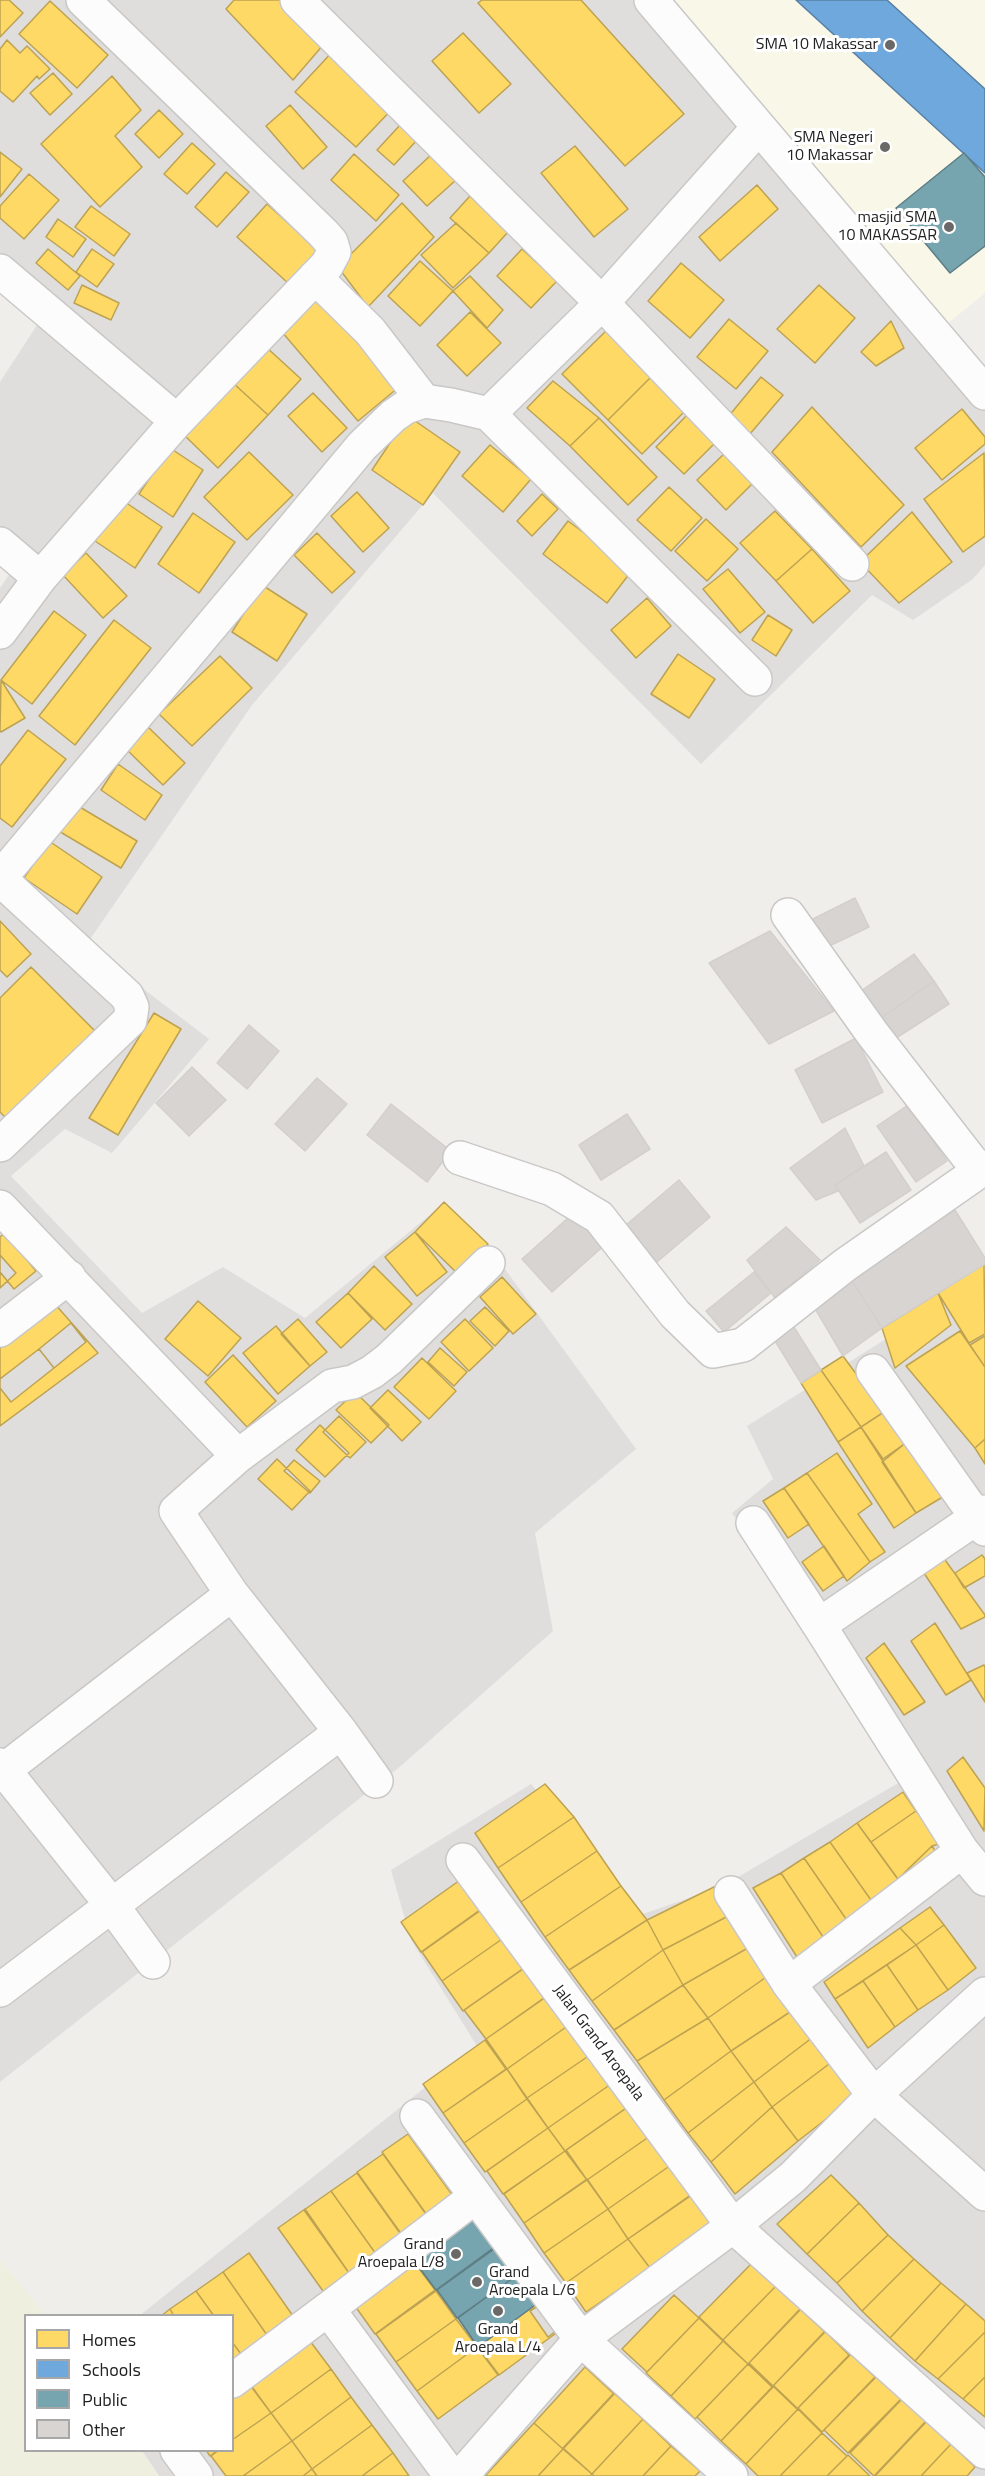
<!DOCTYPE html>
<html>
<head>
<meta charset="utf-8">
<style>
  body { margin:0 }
  #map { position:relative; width:985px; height:2476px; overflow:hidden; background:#f0eeeb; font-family:"Titillium Web",sans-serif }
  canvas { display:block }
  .legend { position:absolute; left:24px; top:2314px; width:210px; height:138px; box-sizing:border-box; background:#fff; border:2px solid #a7a7a7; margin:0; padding:8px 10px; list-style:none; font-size:18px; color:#222 }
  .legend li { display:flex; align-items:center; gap:12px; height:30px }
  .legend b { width:30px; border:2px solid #a7a7a7 }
</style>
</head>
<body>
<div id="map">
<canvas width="985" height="2476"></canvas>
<ul class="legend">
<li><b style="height:16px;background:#ffd966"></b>Homes</li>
<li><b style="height:16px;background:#6fa8dc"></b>Schools</li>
<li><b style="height:16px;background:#76a5af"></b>Public</li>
<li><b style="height:16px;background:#d7d4d2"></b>Other</li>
</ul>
</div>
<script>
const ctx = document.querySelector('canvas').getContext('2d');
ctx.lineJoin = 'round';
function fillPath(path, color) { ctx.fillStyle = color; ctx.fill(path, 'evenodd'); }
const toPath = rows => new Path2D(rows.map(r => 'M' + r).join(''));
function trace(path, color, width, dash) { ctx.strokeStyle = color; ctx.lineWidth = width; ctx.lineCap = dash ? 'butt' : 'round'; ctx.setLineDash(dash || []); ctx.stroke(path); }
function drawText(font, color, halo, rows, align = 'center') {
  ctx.font = font + ' "Titillium Web",sans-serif'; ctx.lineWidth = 6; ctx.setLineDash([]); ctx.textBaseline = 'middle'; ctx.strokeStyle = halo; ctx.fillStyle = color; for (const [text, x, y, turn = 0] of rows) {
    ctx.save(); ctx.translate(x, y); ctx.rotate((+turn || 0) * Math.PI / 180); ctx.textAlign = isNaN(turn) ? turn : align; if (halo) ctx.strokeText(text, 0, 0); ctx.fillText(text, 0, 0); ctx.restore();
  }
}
const residential = toPath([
  [0,0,659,0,985,378,985,565,973,579,913,620,872,595,701,764,433,493,252,705,86,945,209,1039,112,1153,65,1129,11,1176,142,1313,223,1267,305,1318,443,1204,494,1254,636,1449,535,1533,553,1631,402,1765,0,2082,0,588,25,552,0,532,0,382,41,319,0,294],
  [985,1277,985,2476,159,2476,142,2451,232,2450,232,2316,139,2316,477,2046,411,1940,391,1870,531,1784,597,1865,608,1926,721,1887,905,1779,732,1513,773,1479,747,1426]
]);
const education = toPath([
  [659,0,985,0,985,293,942,328]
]);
const farmland = toPath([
  [0,2260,46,2315,26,2316,26,2450,142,2451,159,2476,0,2476]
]);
const homes = toPath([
  [0,0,9,0,23,13,0,37,0,0],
  [234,0,295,0,330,37,293,80,226,9,234,0],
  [482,0,581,0,684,114,625,166,478,3,482,0],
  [50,1,108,55,77,88,19,34,50,1],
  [463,33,511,84,479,113,432,61,463,33],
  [7,40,20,53,27,46,50,69,39,79,37,76,13,102,0,91,0,49,7,40],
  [335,49,396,105,356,147,295,92,335,49],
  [53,73,72,94,50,115,30,93,53,73],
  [112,76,141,110,115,136,142,167,100,207,41,144,112,76],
  [290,105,327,147,303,169,266,126,290,105],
  [159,110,183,134,159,158,135,134,159,110],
  [401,124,418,139,394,165,377,150,401,124],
  [192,143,215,164,187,194,164,174,192,143],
  [575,146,628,209,594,237,541,173,575,146],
  [0,152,22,169,0,197,0,152],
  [354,154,399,195,376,221,331,180,354,154],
  [432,154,456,180,427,206,403,181,432,154],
  [226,172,249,192,217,227,195,207,226,172],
  [29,174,59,200,24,239,0,218,0,206,29,174],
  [757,185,778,209,720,261,699,237,757,185],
  [470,196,508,232,489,253,450,218,470,196],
  [402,203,434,237,368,307,338,267,402,203],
  [267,204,318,250,288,283,237,237,267,204],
  [91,206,130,234,114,256,75,227,91,206],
  [58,219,86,239,73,257,46,237,58,219],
  [456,223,489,253,453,288,421,255,456,223],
  [48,249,80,276,68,290,36,263,48,249],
  [92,249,114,264,97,287,76,272,92,249],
  [522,249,557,281,531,308,497,276,522,249],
  [420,261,453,291,420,326,388,296,420,261],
  [681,263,724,300,690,338,648,301,681,263],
  [470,276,503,310,487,328,453,291,470,276],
  [82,285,119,303,111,320,74,303,82,285],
  [819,285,855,318,815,363,777,329,819,285],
  [318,291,399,387,358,421,276,325,318,291],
  [470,312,501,343,467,376,437,345,470,312],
  [729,319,768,351,736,389,697,357,729,319],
  [891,321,904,348,876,366,861,352,891,321],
  [607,330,653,375,608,420,562,374,607,330],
  [265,346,301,379,268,415,232,382,265,346],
  [653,375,687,409,642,454,608,420,653,375],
  [761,377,783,395,744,441,723,423,761,377],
  [553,381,599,418,570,446,527,408,553,381],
  [232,382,268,415,218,468,183,434,232,382],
  [313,393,347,428,322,452,288,416,313,393],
  [812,407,904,505,861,547,772,452,812,407],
  [962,409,985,437,985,444,942,480,915,448,962,409],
  [691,411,720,438,684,474,656,447,691,411],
  [408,416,460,452,423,505,372,470,408,416],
  [599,418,657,477,628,505,570,446,599,418],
  [490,445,531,479,503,512,462,476,490,445],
  [170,448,203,470,173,517,139,494,170,448],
  [727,451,755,481,726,510,697,480,727,451],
  [249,452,293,495,247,540,204,497,249,452],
  [984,453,985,536,963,552,924,499,984,453],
  [669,487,702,518,671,551,637,520,669,487],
  [357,492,389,528,363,552,331,516,357,492],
  [542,494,558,509,532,536,517,521,542,494],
  [122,500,162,527,135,568,95,541,122,500],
  [775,511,812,549,776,581,740,543,775,511],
  [912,512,952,562,899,603,860,562,912,512],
  [193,513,235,542,199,593,158,564,193,513],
  [706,519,738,549,707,581,675,551,706,519],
  [568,521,633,569,607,603,543,554,568,521],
  [317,533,355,572,332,593,294,555,317,533],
  [812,549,850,591,813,623,776,581,812,549],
  [86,553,127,596,103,618,63,575,86,553],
  [728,569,765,612,740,633,703,589,728,569],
  [262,585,307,614,277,661,232,632,262,585],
  [647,598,671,626,636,658,611,630,647,598],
  [54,611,86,635,32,704,1,680,54,611],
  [768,615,792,630,776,656,752,640,768,615],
  [114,620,151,648,75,745,39,716,114,620],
  [678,654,715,679,689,718,651,694,678,654],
  [220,656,252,688,192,746,159,714,220,656],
  [1,680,25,718,1,732,0,730,1,680],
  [148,727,185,763,163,785,126,749,148,727],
  [28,730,66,759,12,827,0,818,0,766,28,730],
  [118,764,162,795,145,820,101,790,118,764],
  [73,803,137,841,121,868,57,830,73,803],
  [49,841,102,877,77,914,24,878,49,841],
  [0,921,31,954,7,977,0,970,0,921],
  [31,967,97,1033,8,1120,0,1112,0,998,31,967],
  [154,1013,181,1029,118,1135,89,1118,154,1013],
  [444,1202,488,1244,458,1274,415,1232,444,1202],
  [415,1232,447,1272,417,1296,385,1257,415,1232],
  [5,1233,36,1271,14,1289,0,1272,0,1237,5,1233],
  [0,1255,16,1273,0,1288,0,1255],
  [984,1264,985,1334,969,1343,938,1293,984,1264],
  [374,1266,412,1304,385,1330,348,1293,374,1266],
  [502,1277,536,1314,513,1334,480,1297,502,1277],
  [348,1293,372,1319,341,1348,316,1322,348,1293],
  [938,1293,951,1325,895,1368,882,1328,938,1293],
  [198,1301,241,1338,208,1376,165,1339,198,1301],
  [54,1303,98,1353,0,1426,0,1342,54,1303],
  [485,1307,509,1331,495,1346,470,1321,485,1307],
  [298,1319,327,1352,310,1366,281,1334,298,1319],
  [465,1319,493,1348,469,1371,441,1342,465,1319],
  [71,1323,86,1342,54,1368,39,1349,71,1323],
  [276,1326,310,1366,278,1394,243,1353,276,1326],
  [960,1331,985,1367,985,1439,975,1448,906,1366,960,1331],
  [985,1336,985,1367,970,1345,985,1336],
  [440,1348,467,1372,454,1386,428,1362,440,1348],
  [39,1349,54,1368,11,1402,0,1388,0,1379,39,1349],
  [233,1355,276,1401,247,1427,205,1382,233,1355],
  [843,1356,884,1412,861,1427,821,1370,843,1356],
  [422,1358,456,1391,429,1419,394,1387,422,1358],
  [821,1370,861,1427,838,1442,801,1383,821,1370],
  [388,1390,421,1422,402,1441,370,1408,388,1390],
  [355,1392,389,1425,371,1443,336,1410,355,1392],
  [884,1412,907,1442,883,1459,861,1427,884,1412],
  [339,1416,366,1442,350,1458,323,1432,339,1416],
  [320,1425,349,1453,325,1477,296,1450,320,1425],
  [861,1427,916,1513,894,1528,838,1442,861,1427],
  [985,1439,985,1464,975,1448,985,1439],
  [907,1442,946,1495,916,1513,882,1462,907,1442],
  [837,1453,872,1504,858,1514,885,1552,870,1562,807,1473,837,1453],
  [277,1459,310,1491,292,1510,258,1479,277,1459],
  [294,1460,320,1481,310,1493,284,1471,294,1460],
  [807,1473,870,1562,847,1581,784,1488,807,1473],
  [784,1488,809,1524,788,1538,763,1501,784,1488],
  [824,1546,844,1576,823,1591,802,1562,824,1546],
  [940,1553,985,1615,985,1617,961,1629,920,1567,940,1553],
  [982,1555,985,1559,985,1576,964,1588,955,1573,982,1555],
  [935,1623,971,1680,946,1695,911,1641,935,1623],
  [884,1643,925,1702,904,1715,866,1658,884,1643],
  [984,1665,985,1667,985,1702,967,1673,984,1665],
  [963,1757,985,1788,984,1831,947,1771,963,1757],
  [545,1784,574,1817,498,1868,475,1833,545,1784],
  [903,1792,916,1811,871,1842,857,1823,903,1792],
  [916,1811,943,1843,932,1846,898,1879,871,1842,916,1811],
  [574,1817,597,1851,521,1902,498,1868,574,1817],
  [857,1823,905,1889,878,1910,830,1842,857,1823],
  [830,1842,878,1910,853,1929,804,1858,830,1842],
  [932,1846,942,1862,912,1883,905,1872,932,1846],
  [597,1851,621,1886,545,1937,521,1902,597,1851],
  [804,1858,853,1929,829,1946,781,1873,804,1858],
  [781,1873,829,1946,797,1957,753,1888,781,1873],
  [463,1878,484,1907,421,1952,401,1922,463,1878],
  [718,1885,734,1913,663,1950,647,1920,718,1885],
  [621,1886,647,1920,569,1970,545,1937,621,1886],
  [930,1907,944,1925,916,1945,900,1928,930,1907],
  [484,1908,505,1937,442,1981,422,1952,484,1908],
  [734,1913,753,1945,683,1985,663,1950,734,1913],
  [647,1920,663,1950,592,2001,569,1970,647,1920],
  [944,1925,976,1968,948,1990,916,1945,944,1925],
  [900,1928,916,1945,835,1999,824,1982,900,1928],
  [505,1937,526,1967,463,2011,442,1981,505,1937],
  [753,1945,772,1973,708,2018,683,1985,753,1945],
  [916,1945,948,1990,918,2010,887,1965,916,1945],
  [663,1950,683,1985,614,2030,592,2001,663,1950],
  [528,1965,548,1995,486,2039,464,2010,528,1965],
  [887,1965,918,2010,895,2027,863,1981,887,1965],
  [772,1973,796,2008,731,2051,708,2018,772,1973],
  [863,1981,895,2027,868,2048,835,1999,863,1981],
  [683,1985,708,2018,637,2061,614,2030,683,1985],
  [549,1995,569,2025,507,2069,486,2039,549,1995],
  [796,2008,817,2034,754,2082,731,2051,796,2008],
  [708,2018,731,2051,664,2100,637,2061,708,2018],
  [569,2025,590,2055,527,2098,507,2069,569,2025],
  [817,2034,837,2058,772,2107,754,2082,817,2034],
  [485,2040,506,2069,443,2113,423,2084,485,2040],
  [731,2051,754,2082,688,2133,664,2100,731,2051],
  [590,2055,611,2084,548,2128,527,2098,590,2055],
  [837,2058,862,2091,798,2141,772,2107,837,2058],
  [507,2069,527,2099,464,2143,443,2113,507,2069],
  [754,2082,772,2107,711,2162,688,2133,754,2082],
  [611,2084,628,2107,565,2151,548,2128,611,2084],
  [527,2099,548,2128,485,2172,464,2143,527,2099],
  [629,2106,650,2136,587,2180,566,2150,629,2106],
  [772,2107,798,2141,735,2194,711,2162,772,2107],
  [548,2128,565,2151,503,2194,487,2171,548,2128],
  [408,2134,453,2196,427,2215,382,2152,408,2134],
  [650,2136,671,2165,608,2209,587,2180,650,2136],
  [565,2151,587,2180,524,2223,504,2194,565,2151],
  [383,2154,428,2217,402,2235,357,2172,383,2154],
  [671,2165,692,2194,628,2239,608,2209,671,2165],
  [357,2173,402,2236,376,2254,331,2191,357,2173],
  [831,2175,859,2203,807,2254,777,2224,831,2175],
  [587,2179,608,2209,544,2253,524,2223,587,2179],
  [331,2191,376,2254,349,2273,304,2210,331,2191],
  [692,2195,712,2224,650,2268,628,2239,692,2195],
  [859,2203,888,2235,837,2283,807,2254,859,2203],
  [305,2209,349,2273,323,2291,278,2228,305,2209],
  [608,2209,628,2239,566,2283,544,2253,608,2209],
  [888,2235,914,2259,862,2311,837,2283,888,2235],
  [628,2239,650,2268,586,2312,566,2283,628,2239],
  [249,2253,293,2316,267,2335,223,2272,249,2253],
  [914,2259,941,2283,890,2338,862,2311,914,2259],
  [414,2262,435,2290,375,2334,355,2306,414,2262],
  [752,2263,776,2286,723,2340,699,2317,752,2263],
  [223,2272,267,2335,241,2354,232,2342,232,2316,214,2316,196,2291,223,2272],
  [941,2283,966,2304,915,2361,890,2338,941,2283],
  [776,2286,801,2309,748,2364,723,2340,776,2286],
  [196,2291,214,2316,174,2316,170,2309,196,2291],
  [436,2291,456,2319,396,2362,376,2334,436,2291],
  [674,2295,699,2318,647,2372,622,2349,674,2295],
  [538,2303,559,2331,499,2375,478,2347,538,2303],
  [966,2304,985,2321,985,2332,938,2379,915,2361,966,2304],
  [538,2306,556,2331,548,2337,530,2311,538,2306],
  [170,2309,174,2316,161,2316,170,2309],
  [800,2309,825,2332,772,2387,748,2364,800,2309],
  [699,2318,723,2341,671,2396,646,2373,699,2318],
  [456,2319,477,2347,417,2391,396,2362,456,2319],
  [825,2331,849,2355,797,2409,773,2386,825,2331],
  [985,2332,985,2377,963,2399,938,2379,985,2332],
  [310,2341,331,2369,271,2413,250,2384,310,2341],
  [723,2341,748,2364,695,2419,671,2396,723,2341],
  [232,2342,241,2354,232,2360,232,2342],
  [477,2347,498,2375,438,2419,417,2391,477,2347],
  [851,2354,875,2377,822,2432,798,2408,851,2354],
  [749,2363,773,2386,721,2441,697,2417,749,2363],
  [585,2367,614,2394,563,2449,534,2423,585,2367],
  [331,2369,351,2397,292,2441,271,2413,331,2369],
  [877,2376,901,2399,848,2453,824,2430,877,2376],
  [985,2377,985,2417,963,2399,985,2377],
  [250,2385,271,2413,232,2440,232,2397,250,2385],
  [774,2386,798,2409,746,2464,721,2441,774,2386],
  [614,2393,643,2419,592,2474,563,2448,614,2393],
  [351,2397,372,2425,312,2469,292,2441,351,2397],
  [902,2399,926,2421,874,2476,850,2453,902,2399],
  [798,2409,822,2433,780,2476,758,2476,746,2464,798,2409],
  [271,2413,292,2441,243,2476,226,2476,211,2456,219,2450,232,2450,232,2440,271,2413],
  [643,2419,671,2446,643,2476,594,2476,592,2474,643,2419],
  [927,2421,951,2444,921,2476,875,2476,927,2421],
  [534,2423,563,2449,538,2476,485,2476,534,2423],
  [372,2425,393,2453,362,2476,317,2476,312,2469,372,2425],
  [822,2433,847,2456,827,2476,780,2476,822,2433],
  [292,2441,312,2469,303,2476,243,2476,292,2441],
  [951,2444,975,2467,967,2476,921,2476,951,2444],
  [671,2446,700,2471,695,2476,643,2476,671,2446],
  [563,2449,592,2474,590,2476,538,2476,563,2449],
  [206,2450,218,2450,210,2456,206,2450],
  [393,2453,409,2476,362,2476,393,2453],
  [848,2455,870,2476,827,2476,848,2455],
  [312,2469,317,2476,303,2476,312,2469]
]);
const schools = toPath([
  [796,0,887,0,985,89,985,173,796,0]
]);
const public = toPath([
  [964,153,985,177,985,246,950,273,896,208,964,153],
  [475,2218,496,2246,436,2290,415,2262,475,2218],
  [497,2247,517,2275,457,2318,437,2290,497,2247],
  [517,2275,538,2303,478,2347,458,2318,517,2275]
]);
const building = toPath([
  [855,898,869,927,825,948,811,920,855,898],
  [770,931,834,1011,769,1044,709,963,770,931],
  [914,954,934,981,877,1021,858,993,914,954],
  [934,981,949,1004,893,1040,877,1021,934,981],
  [249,1025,279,1051,247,1089,217,1063,249,1025],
  [856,1038,883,1092,822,1123,795,1070,856,1038],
  [192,1067,226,1100,189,1136,156,1103,192,1067],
  [317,1078,347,1104,305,1151,275,1124,317,1078],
  [391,1104,451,1151,427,1182,367,1135,391,1104],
  [908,1105,947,1161,916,1182,877,1126,908,1105],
  [627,1114,650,1149,601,1180,579,1145,627,1114],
  [845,1128,864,1166,835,1185,838,1191,816,1200,790,1168,845,1128],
  [886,1152,911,1190,860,1223,835,1185,886,1152],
  [679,1180,710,1217,657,1262,626,1225,679,1180],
  [578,1209,608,1242,552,1292,522,1259,578,1209],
  [955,1210,985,1258,985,1264,882,1328,849,1276,955,1210],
  [786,1227,820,1260,775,1298,747,1260,786,1227],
  [754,1272,771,1293,724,1332,706,1311,754,1272],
  [849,1276,882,1328,843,1356,810,1300,849,1276],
  [792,1324,821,1370,801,1383,772,1336,792,1324]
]);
const street = toPath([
  [297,0,602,303,852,564],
  [651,0,985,393],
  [0,271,177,421,327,265,334,252,331,242,323,233,83,0],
  [315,277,370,331,424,401],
  [489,414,602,303,758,128],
  [0,544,40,578],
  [0,632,40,578,177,421],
  [0,878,362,446,393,416,406,407,424,401,451,405,489,414,755,679],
  [0,879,127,996,132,1007,130,1020,0,1145],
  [788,915,872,1033,979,1171],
  [460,1158,552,1189,599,1217,675,1314,713,1351,743,1345,845,1265,985,1167],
  [0,1207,238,1456,332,1386,353,1382,372,1372,389,1359,488,1263],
  [0,1330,69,1277],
  [873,1371,985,1529],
  [238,1456,176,1511,232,1594,341,1732,376,1781],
  [985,1512,819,1625,962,1851,985,1879],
  [753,1523,819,1625],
  [0,1765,4,1770,232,1594],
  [4,1770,111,1904,153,1962],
  [463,1860,733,2226,985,2452],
  [731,1893,789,1984,874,2095,985,2194],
  [789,1984,962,1851],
  [0,1990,341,1732],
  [417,2116,581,2339,731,2476],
  [232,2381,328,2309],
  [177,2450,196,2476],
  [451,2476,328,2309,475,2197],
  [461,2476,581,2339,733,2226,793,2177,874,2095,985,1994]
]);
const markers = [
  [890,45,6,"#6a6968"],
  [885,147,6,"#6a6968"],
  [949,227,6,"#6a6968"],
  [456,2254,6,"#6a6968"],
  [477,2282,6,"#6a6968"],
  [498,2311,6,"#6a6968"]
];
const poiNames = [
  ["SMA 10 Makassar",878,45],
  ["SMA Negeri",873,138],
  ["10 Makassar",873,156],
  ["masjid SMA",937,218],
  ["10 MAKASSAR",937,236],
  ["Grand",444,2245],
  ["Aroepala L/8",444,2263],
  ["Grand",489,2273,"left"],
  ["Aroepala L/6",489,2291,"left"],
  ["Grand",498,2330,"center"],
  ["Aroepala L/4",498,2348,"center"]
];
const streetNames = [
  ["Jalan Grand Aroepala",598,2043,53]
];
fillPath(residential, '#dfdedc');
fillPath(education, '#f8f7e8');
fillPath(farmland, '#efefdf');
fillPath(homes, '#ffd966');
trace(homes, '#bda252', 1.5);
fillPath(schools, '#6fa8dc');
trace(schools, '#5880a4', 1.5);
fillPath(public, '#76a5af');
trace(public, '#5d7e85', 1.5);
fillPath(building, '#d7d4d2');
trace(building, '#d3d0cc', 1.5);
trace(street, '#c9c8c7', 36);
trace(street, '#fdfcfc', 33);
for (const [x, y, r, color] of markers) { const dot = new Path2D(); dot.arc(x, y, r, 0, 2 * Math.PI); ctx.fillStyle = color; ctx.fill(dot); trace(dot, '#fff', 2); }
drawText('16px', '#222', '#fff', poiNames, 'right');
drawText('16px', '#222', '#fff', streetNames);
</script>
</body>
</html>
